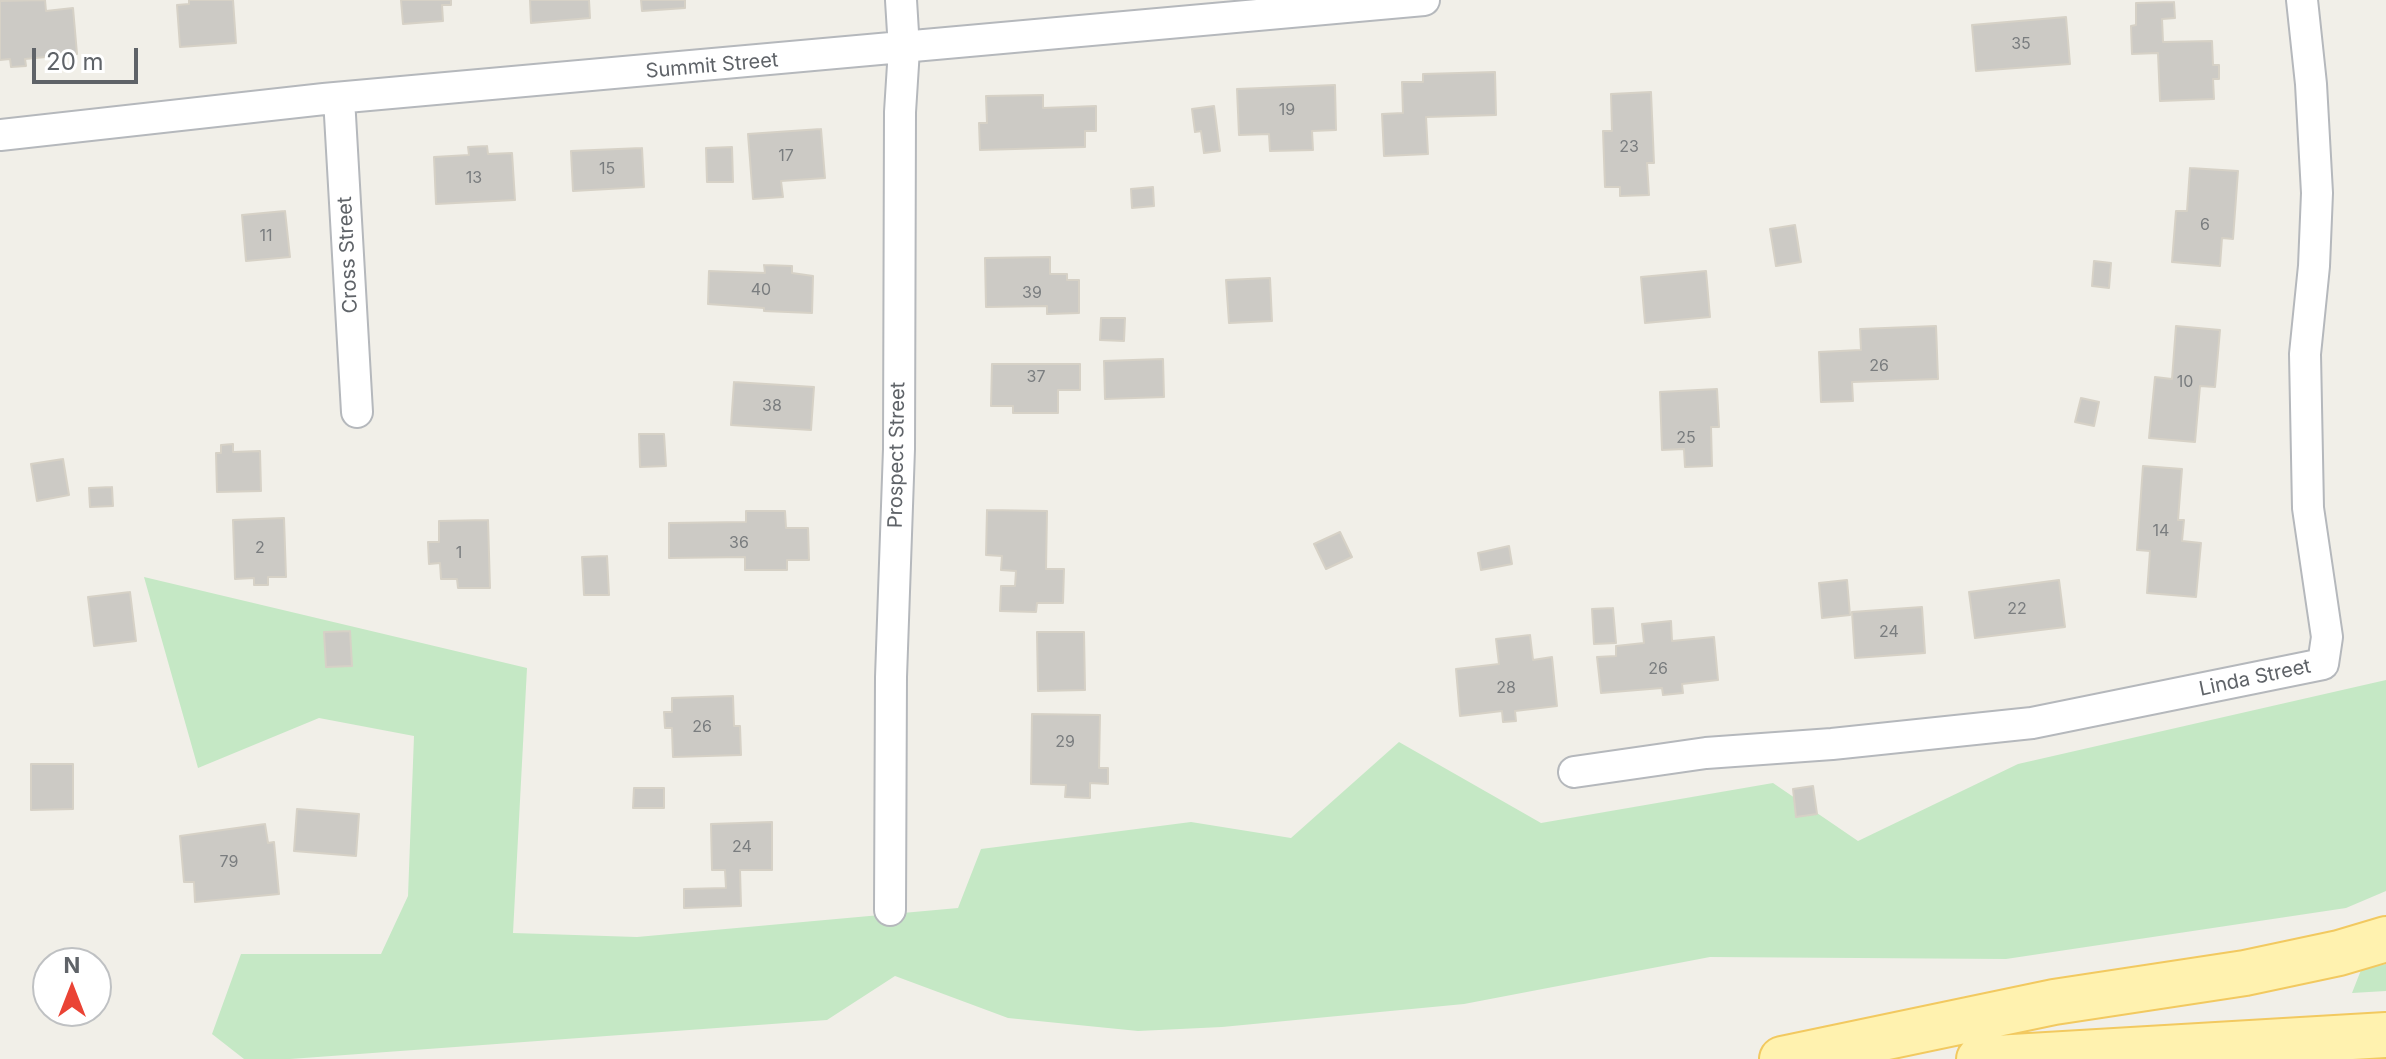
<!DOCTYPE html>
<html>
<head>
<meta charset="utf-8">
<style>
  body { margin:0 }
  #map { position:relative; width:2386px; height:1059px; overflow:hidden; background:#f1efe8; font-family:Inter,sans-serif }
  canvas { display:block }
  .north { position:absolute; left:32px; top:947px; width:80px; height:80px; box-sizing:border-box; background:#fff; border:2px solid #bfc1c3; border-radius:50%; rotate:0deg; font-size:22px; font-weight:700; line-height:32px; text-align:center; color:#5f6368 }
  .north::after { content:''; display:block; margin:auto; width:28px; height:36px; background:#ea4335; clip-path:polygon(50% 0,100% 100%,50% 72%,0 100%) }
  .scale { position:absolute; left:32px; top:48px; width:106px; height:36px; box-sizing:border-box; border:4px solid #5f6368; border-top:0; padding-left:10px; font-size:24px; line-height:28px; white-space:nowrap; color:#5f6368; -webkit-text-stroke:6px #fff; paint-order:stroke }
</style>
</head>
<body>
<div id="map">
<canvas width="2386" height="1059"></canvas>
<div class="north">N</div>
<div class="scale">20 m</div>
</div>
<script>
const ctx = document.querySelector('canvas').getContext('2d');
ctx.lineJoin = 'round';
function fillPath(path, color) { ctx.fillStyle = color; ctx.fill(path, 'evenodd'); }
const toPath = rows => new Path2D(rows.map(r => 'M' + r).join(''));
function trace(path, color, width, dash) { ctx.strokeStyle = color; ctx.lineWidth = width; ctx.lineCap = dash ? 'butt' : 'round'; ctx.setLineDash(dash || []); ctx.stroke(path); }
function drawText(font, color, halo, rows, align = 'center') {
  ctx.font = font + ' Inter,sans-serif'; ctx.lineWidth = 6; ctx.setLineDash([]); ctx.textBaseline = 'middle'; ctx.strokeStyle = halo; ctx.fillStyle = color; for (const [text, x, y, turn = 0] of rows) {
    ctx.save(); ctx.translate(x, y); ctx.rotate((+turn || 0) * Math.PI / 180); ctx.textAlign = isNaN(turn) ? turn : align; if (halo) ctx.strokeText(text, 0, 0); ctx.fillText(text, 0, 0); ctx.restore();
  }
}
const green = toPath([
  [144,577,527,668,513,933,637,937,958,908,981,849,1191,822,1291,838,1399,742,1541,823,1773,783,1858,841,2018,764,2386,680,2386,891,2346,908,2006,959,1710,957,1464,1004,1222,1027,1138,1031,1008,1018,895,976,827,1020,290,1059,244,1059,212,1034,241,954,381,954,408,896,414,736,319,718,198,768],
  [2386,964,2386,991,2352,993,2361,970]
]);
const building = toPath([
  [45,0,46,11,73,8,77,54,25,59,26,66,11,67,10,59,0,60,0,1,45,0],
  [189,0,233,0,236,43,180,47,177,5,189,4,189,0],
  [401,0,451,0,451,5,442,5,443,21,403,24,401,0],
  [530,0,589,0,590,18,531,23,530,0],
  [641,0,685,0,685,8,642,11,641,0],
  [2174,2,2175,18,2162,19,2163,42,2212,41,2213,65,2219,65,2219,79,2213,79,2214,99,2160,101,2158,53,2132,54,2131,26,2136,25,2136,3,2174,2],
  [2066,17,2070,64,1976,71,1972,25,2066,17],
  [1495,72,1496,115,1426,117,1428,154,1384,156,1382,114,1403,113,1402,82,1423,82,1423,74,1495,72],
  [1335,85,1336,130,1312,131,1313,150,1270,151,1269,134,1239,135,1237,89,1335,85],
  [1651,92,1654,163,1647,163,1649,195,1620,196,1620,187,1605,187,1603,131,1612,131,1611,94,1651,92],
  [1043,95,1043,108,1096,106,1096,131,1085,131,1085,147,980,150,979,123,987,123,986,96,1043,95],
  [1214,106,1220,151,1204,153,1201,131,1195,132,1192,109,1214,106],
  [821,129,825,178,781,181,783,197,753,199,748,134,821,129],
  [487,146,488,154,512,153,515,200,436,204,434,157,469,155,468,147,487,146],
  [732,147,733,182,707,182,706,148,732,147],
  [642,148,644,187,573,191,571,151,642,148],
  [2190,168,2238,171,2233,239,2222,238,2220,266,2172,262,2176,211,2187,211,2190,168],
  [1153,187,1154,206,1132,208,1131,189,1153,187],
  [285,211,290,257,246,261,242,215,285,211],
  [1795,225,1801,262,1776,266,1770,229,1795,225],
  [1050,257,1050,274,1067,274,1067,280,1079,280,1079,313,1047,314,1047,306,986,307,985,258,1050,257],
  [2094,261,2111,263,2109,288,2092,286,2094,261],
  [764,265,792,266,792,273,813,276,812,313,764,311,764,308,708,304,709,271,765,273,764,265],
  [1706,271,1710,317,1645,323,1641,277,1706,271],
  [1270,278,1272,321,1229,323,1226,280,1270,278],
  [1101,318,1125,318,1124,341,1100,340,1101,318],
  [1936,326,1938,379,1852,382,1853,401,1821,402,1819,352,1861,350,1860,329,1936,326],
  [2176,326,2220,330,2215,387,2200,386,2195,442,2149,438,2155,377,2172,379,2176,326],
  [1163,359,1164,397,1105,399,1104,361,1163,359],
  [992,364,1080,364,1080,390,1058,390,1058,413,1013,413,1013,406,991,406,992,364],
  [734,382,814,387,811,430,731,425,734,382],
  [1717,389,1719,427,1711,427,1712,466,1685,467,1684,449,1662,450,1660,392,1717,389],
  [2081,398,2099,402,2094,426,2075,422,2081,398],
  [639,434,664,434,666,466,640,467,639,434],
  [233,444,233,452,260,451,261,491,217,492,216,453,221,453,221,445,233,444],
  [63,459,69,495,37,501,31,464,63,459],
  [2143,466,2182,469,2178,520,2184,520,2182,541,2201,543,2196,597,2147,593,2150,551,2137,550,2143,466],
  [112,487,113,506,90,507,89,488,112,487],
  [987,510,1047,511,1046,569,1064,569,1063,603,1037,603,1036,612,1000,611,1001,586,1015,586,1016,571,1001,570,1002,556,986,555,987,510],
  [746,511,785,511,786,528,808,528,809,560,787,560,787,570,745,570,745,557,669,558,669,523,746,522,746,511],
  [284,518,286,577,268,577,268,585,254,585,254,578,235,579,233,520,284,518],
  [488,520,490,588,458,588,457,579,441,579,440,563,429,564,428,542,439,542,439,521,488,520],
  [1340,532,1352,557,1326,569,1314,544,1340,532],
  [1509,546,1512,564,1481,570,1478,553,1509,546],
  [607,556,609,595,584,595,582,557,607,556],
  [1847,580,1850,615,1822,618,1819,583,1847,580],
  [2059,580,2065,627,1975,638,1969,592,2059,580],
  [130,592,136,641,94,646,88,597,130,592],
  [1922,607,1925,653,1855,658,1852,612,1922,607],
  [1613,608,1616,643,1594,644,1592,609,1613,608],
  [1671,621,1672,641,1714,637,1718,680,1682,684,1683,693,1663,695,1662,688,1601,693,1597,657,1616,656,1616,646,1644,643,1642,624,1671,621],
  [350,631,352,666,326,667,324,632,350,631],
  [1037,632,1084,632,1085,690,1038,691,1037,632],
  [1530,635,1533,660,1552,657,1557,706,1515,711,1516,721,1503,722,1502,711,1460,716,1456,669,1499,664,1496,639,1530,635],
  [733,696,734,726,740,726,741,755,673,757,672,728,665,728,664,712,672,712,672,698,733,696],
  [1032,714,1100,715,1099,768,1108,768,1108,784,1090,783,1090,798,1065,797,1066,785,1031,784,1032,714],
  [31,764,73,764,73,809,31,810,31,764],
  [1813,786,1817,814,1796,817,1793,789,1813,786],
  [634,788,664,788,664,808,633,808,634,788],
  [297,809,359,814,356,856,294,851,297,809],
  [772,822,772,870,740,870,741,906,684,908,684,889,726,888,725,870,712,870,711,824,772,822],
  [265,824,268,843,274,842,279,894,195,902,194,882,184,882,180,836,265,824]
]);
const minor = toPath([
  [339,98,357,412],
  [0,135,324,99,1424,0],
  [1574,772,1706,753,1832,744,2032,723,2323,664,2327,637,2308,508,2305,354,2314,266,2317,193,2311,84,2302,0],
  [890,910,891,677,899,449,900,112,904,49,901,0]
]);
const primary = toPath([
  [1782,1059,2054,1002,2245,973,2339,953,2386,939],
  [1979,1059,2386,1035]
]);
const numberNames = [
  ["35",2021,44],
  ["19",1287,110],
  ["23",1629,147],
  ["17",786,156],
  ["15",607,169],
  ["13",474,178],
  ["6",2205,225],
  ["11",266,236],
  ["40",761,290],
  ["39",1032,293],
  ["26",1879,366],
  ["37",1036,377],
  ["10",2185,382],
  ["38",772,406],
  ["25",1686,438],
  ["14",2161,531],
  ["36",739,543],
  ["2",260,548],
  ["1",459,553],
  ["22",2017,609],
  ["24",1889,632],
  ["26",1658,669],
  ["28",1506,688],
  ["26",702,727],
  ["29",1065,742],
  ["24",742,847],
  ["79",229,862]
];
const streetNames = [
  ["Summit Street",712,66,-5],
  ["Cross Street",348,255,-93],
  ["Prospect Street",897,455,-89],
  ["Linda Street",2255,678,-12]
];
fillPath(green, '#c5e8c5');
fillPath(building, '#cccac5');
trace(building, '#d6d1c6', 2);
trace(minor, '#b5b8bc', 34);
trace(primary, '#f2c960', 48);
trace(minor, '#fff', 30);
trace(primary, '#fff2af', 44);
drawText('16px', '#7a7d7f', null, numberNames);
drawText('20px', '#5f6368', '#fff', streetNames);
</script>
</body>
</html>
